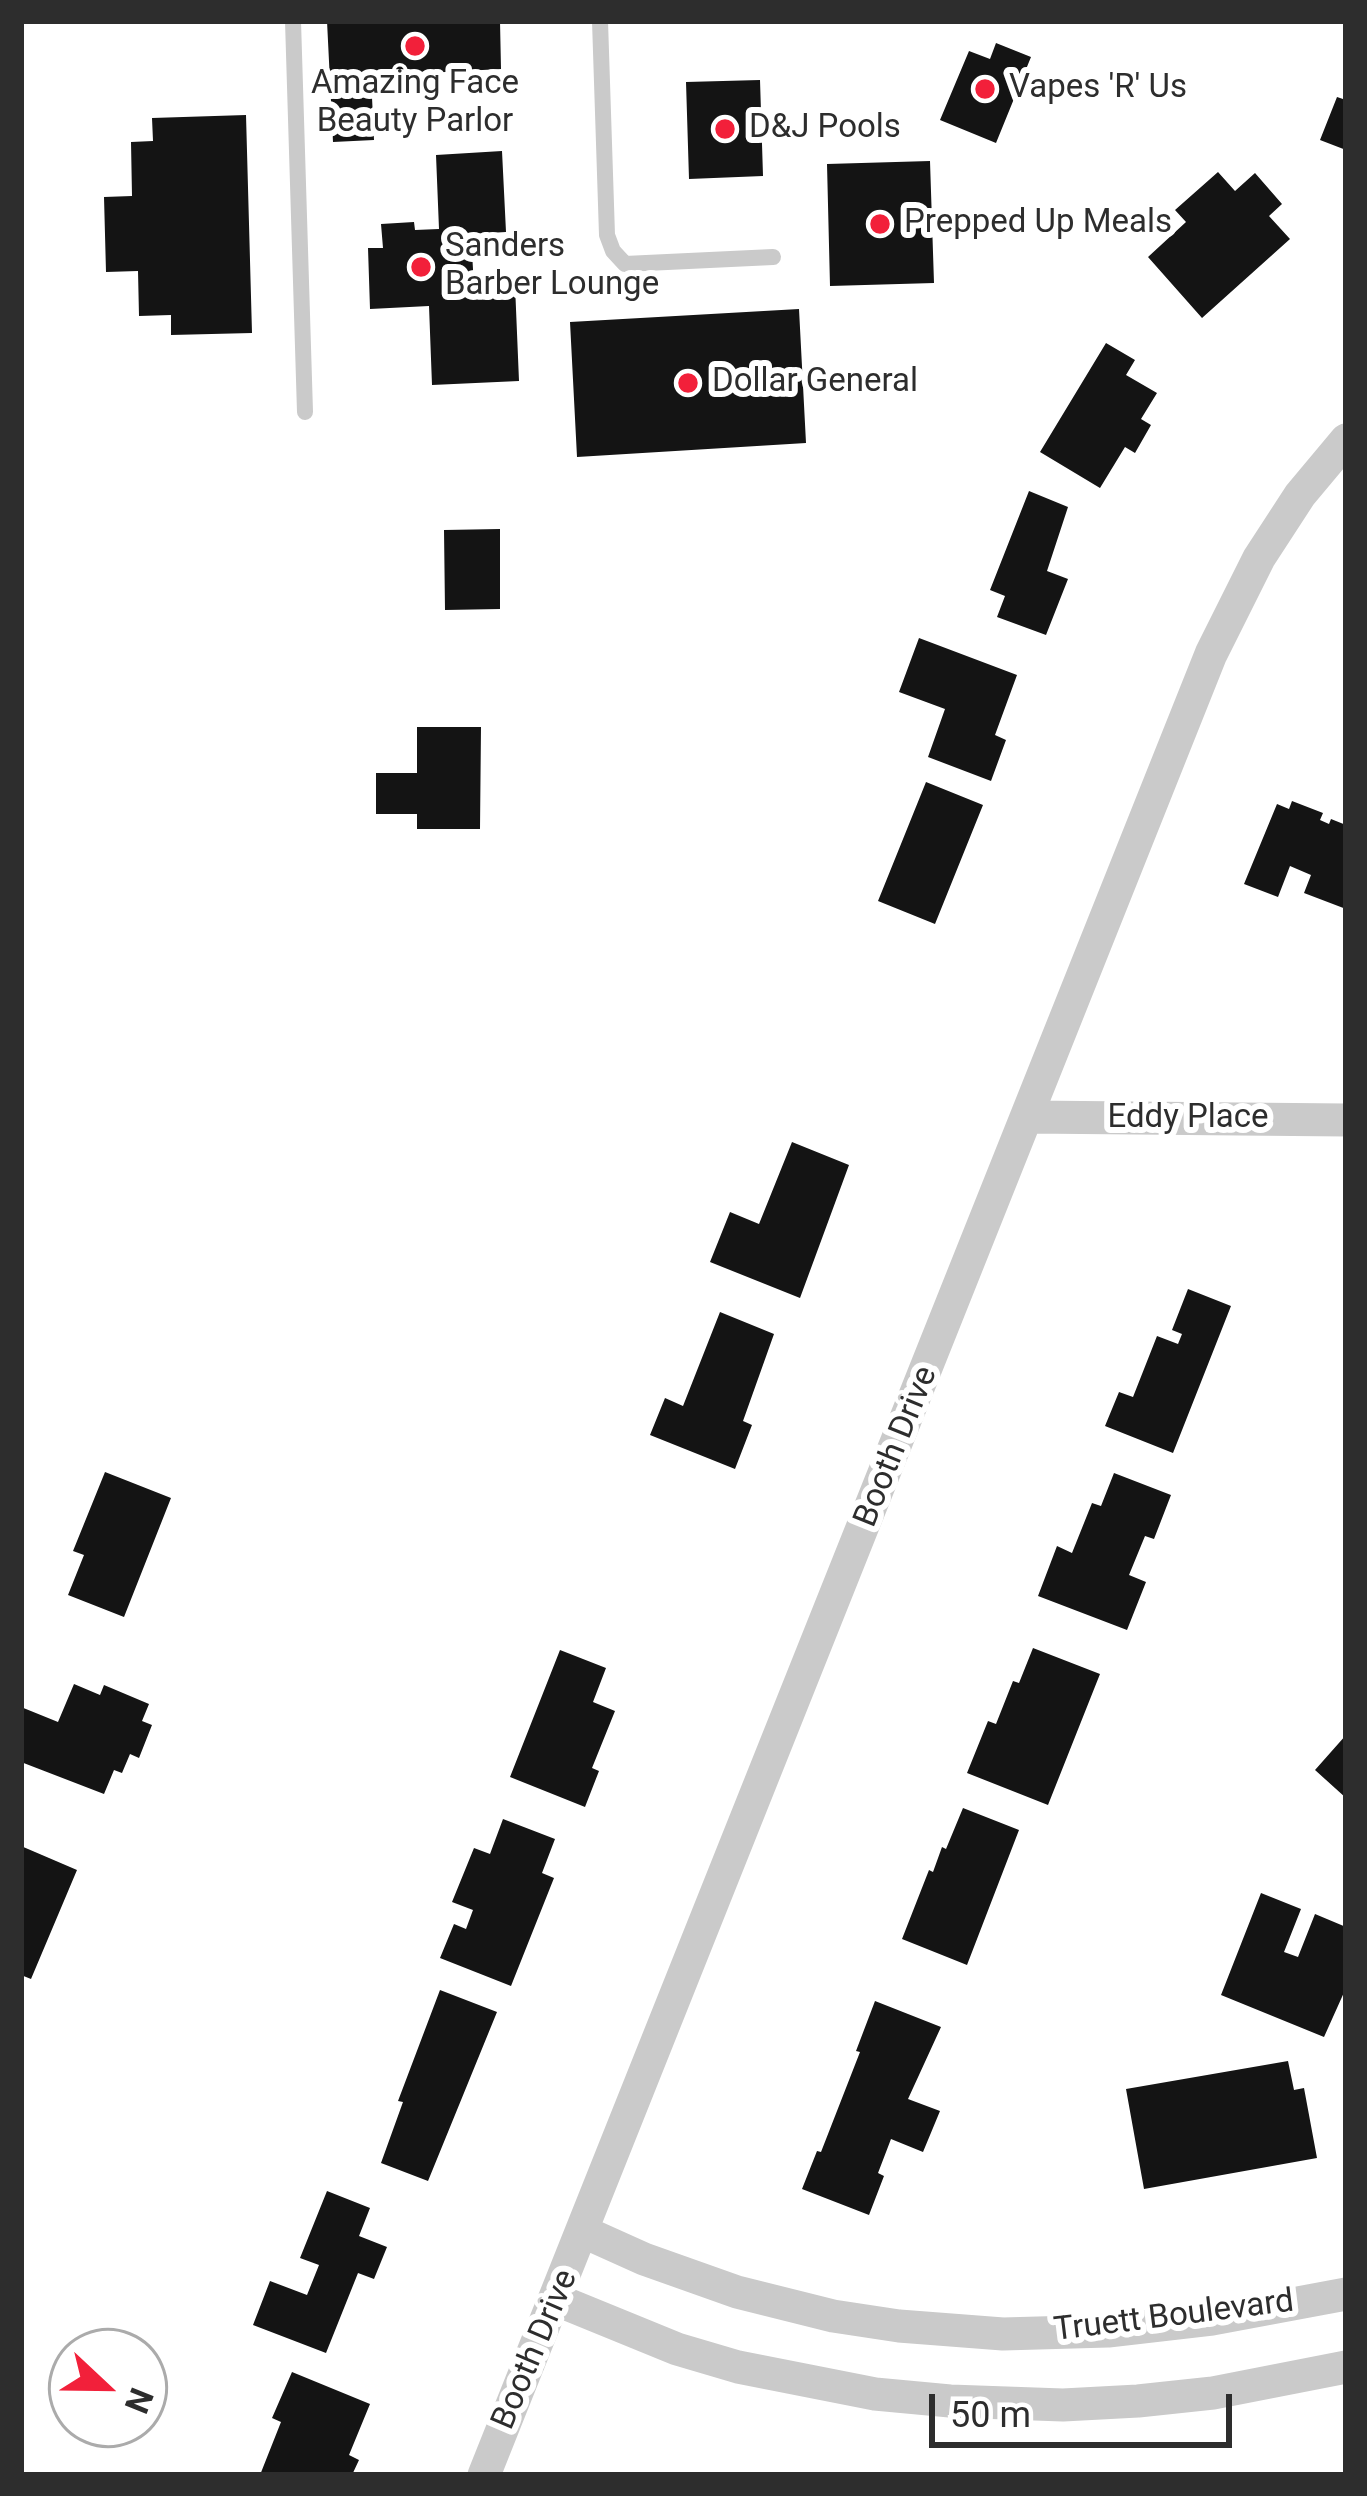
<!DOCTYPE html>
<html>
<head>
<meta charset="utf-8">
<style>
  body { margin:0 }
  #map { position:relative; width:1367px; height:2496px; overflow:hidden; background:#fff; font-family:Roboto,sans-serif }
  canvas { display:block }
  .frame { position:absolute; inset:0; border:24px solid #2d2d2d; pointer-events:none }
  .north { position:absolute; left:48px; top:2328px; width:120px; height:120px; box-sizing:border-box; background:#fff; border:3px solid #ababab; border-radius:50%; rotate:112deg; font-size:33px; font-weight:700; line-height:48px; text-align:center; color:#2d2d2d }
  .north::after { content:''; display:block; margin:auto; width:42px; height:54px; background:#f2203a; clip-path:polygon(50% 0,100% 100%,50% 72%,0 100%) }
  .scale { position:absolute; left:929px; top:2394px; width:303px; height:54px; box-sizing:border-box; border:6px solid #2d2d2d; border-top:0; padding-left:15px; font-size:36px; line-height:42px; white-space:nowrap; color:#2d2d2d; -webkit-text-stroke:9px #fff; paint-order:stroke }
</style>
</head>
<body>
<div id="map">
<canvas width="1367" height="2496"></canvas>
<div class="frame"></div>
<div class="north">N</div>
<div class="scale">50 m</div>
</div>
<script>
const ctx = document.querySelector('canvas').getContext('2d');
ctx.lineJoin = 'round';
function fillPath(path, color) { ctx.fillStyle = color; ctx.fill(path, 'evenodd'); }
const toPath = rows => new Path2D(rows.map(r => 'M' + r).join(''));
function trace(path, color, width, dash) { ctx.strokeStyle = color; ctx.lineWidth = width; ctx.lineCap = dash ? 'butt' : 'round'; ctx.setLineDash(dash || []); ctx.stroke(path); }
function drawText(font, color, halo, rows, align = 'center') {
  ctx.font = font + ' Roboto,sans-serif'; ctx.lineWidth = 12; ctx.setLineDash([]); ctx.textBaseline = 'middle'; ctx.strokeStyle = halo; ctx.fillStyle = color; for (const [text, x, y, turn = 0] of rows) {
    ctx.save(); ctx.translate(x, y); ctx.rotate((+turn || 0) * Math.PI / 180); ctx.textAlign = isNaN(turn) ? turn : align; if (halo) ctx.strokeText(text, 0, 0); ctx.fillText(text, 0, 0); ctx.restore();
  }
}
const building = toPath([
  [327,21,500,21,501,69,371,76,374,140,333,142],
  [996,43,1031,57,996,143,940,120,969,51,990,59],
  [760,80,763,176,689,179,686,82],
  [1337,97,1346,100,1346,150,1320,140],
  [246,115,252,333,171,335,171,315,139,316,138,271,106,272,104,197,132,196,131,142,153,141,152,118],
  [502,151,506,232,471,234,474,287,515,285,519,381,432,385,429,306,370,309,368,248,383,248,381,224,414,222,415,230,439,229,436,155],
  [930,161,934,283,830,286,827,164],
  [1218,172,1235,191,1255,173,1282,204,1269,216,1290,239,1202,318,1148,257,1186,222,1175,210],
  [799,309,806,443,577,457,570,322],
  [1106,343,1135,360,1126,375,1157,393,1141,419,1151,425,1135,453,1125,447,1100,488,1040,452],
  [1029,491,1068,507,1047,571,1068,579,1046,635,997,617,1005,596,990,590],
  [500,529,500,609,445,610,444,530],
  [919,638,1017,675,995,735,1006,740,991,781,928,757,945,709,899,692],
  [417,727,481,727,480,829,417,829,417,814,376,814,376,773,417,773],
  [926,782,983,805,935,924,878,901],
  [1292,801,1323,813,1320,820,1329,824,1331,819,1346,825,1346,909,1304,893,1311,875,1290,866,1278,897,1244,884,1277,804,1289,809],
  [792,1142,849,1165,800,1298,710,1262,730,1212,759,1224],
  [1188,1289,1231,1306,1173,1453,1105,1426,1119,1392,1133,1397,1157,1336,1178,1344,1182,1334,1172,1330],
  [720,1312,774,1334,743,1421,752,1425,735,1469,650,1435,665,1398,683,1406],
  [105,1472,171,1498,124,1617,68,1595,84,1555,73,1551],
  [1114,1473,1171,1495,1154,1539,1145,1536,1129,1575,1146,1582,1127,1630,1038,1596,1057,1546,1072,1553,1092,1503,1101,1506],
  [1033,1648,1100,1674,1048,1805,967,1773,988,1721,996,1724,1013,1681,1019,1683],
  [560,1650,606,1668,593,1702,615,1711,592,1768,599,1771,585,1807,510,1777],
  [74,1684,100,1695,104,1685,149,1704,142,1721,152,1725,139,1758,130,1754,122,1773,114,1770,104,1794,21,1762,21,1707,58,1722],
  [1346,1735,1346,1798,1315,1770],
  [963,1808,1019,1830,967,1965,902,1939,929,1870,933,1872,942,1847,946,1849],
  [503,1819,555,1839,542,1873,554,1878,511,1986,440,1958,454,1924,466,1929,473,1910,452,1902,474,1848,490,1854],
  [21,1846,77,1870,31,1979,21,1975],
  [1261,1893,1301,1909,1284,1952,1298,1957,1315,1914,1346,1927,1346,1988,1324,2037,1221,1995],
  [440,1990,497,2012,428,2181,381,2163,403,2102,398,2101],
  [875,2001,941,2027,908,2099,940,2111,923,2152,891,2139,878,2173,884,2176,869,2215,802,2189,817,2151,821,2152,860,2052,856,2051],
  [1288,2061,1294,2090,1304,2088,1317,2158,1144,2189,1126,2089],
  [327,2191,370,2208,359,2236,387,2247,374,2279,358,2273,326,2353,253,2325,270,2281,307,2295,319,2265,300,2258],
  [292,2372,370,2404,349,2455,359,2460,352,2475,260,2475,281,2422,272,2418]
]);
const lane = toPath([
  [293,21,305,412],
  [600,21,607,235,613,251,625,264,773,257]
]);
const street = toPath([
  [1029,1117,1346,1120],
  [584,2232,644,2259,737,2292,833,2316,899,2326,1003,2334,1108,2331,1212,2319,1346,2294],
  [557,2300,677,2349,738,2367,875,2394,950,2401,1063,2405,1138,2401,1213,2393,1346,2367],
  [484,2475,1211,654,1259,558,1300,495,1346,440]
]);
const markers = [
  [415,46,12,"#f2203a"],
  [985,89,12,"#f2203a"],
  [725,129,12,"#f2203a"],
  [880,224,12,"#f2203a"],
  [421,267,12,"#f2203a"],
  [688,383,12,"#f2203a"]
];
const poiNames = [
  ["Amazing Face",415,85,"center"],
  ["Beauty Parlor",415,123,"center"],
  ["Vapes 'R' Us",1009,89],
  ["D&J Pools",749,129],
  ["Prepped Up Meals",904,224],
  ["Sanders",445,248],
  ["Barber Lounge",445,286],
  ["Dollar General",712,383]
];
const streetNames = [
  ["Eddy Place",1188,1119],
  ["Booth Drive",897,1447,-68],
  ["Truett Boulevard",1174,2317,-7],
  ["Booth Drive",536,2350,-67]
];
fillPath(building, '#141414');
trace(lane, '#cacaca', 16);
trace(street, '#cacaca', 33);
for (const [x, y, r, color] of markers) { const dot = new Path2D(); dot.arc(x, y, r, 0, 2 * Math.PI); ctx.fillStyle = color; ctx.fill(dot); trace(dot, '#fff', 4.5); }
drawText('33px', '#2d2d2d', '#fff', poiNames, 'left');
drawText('33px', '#2d2d2d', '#fff', streetNames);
</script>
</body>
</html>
